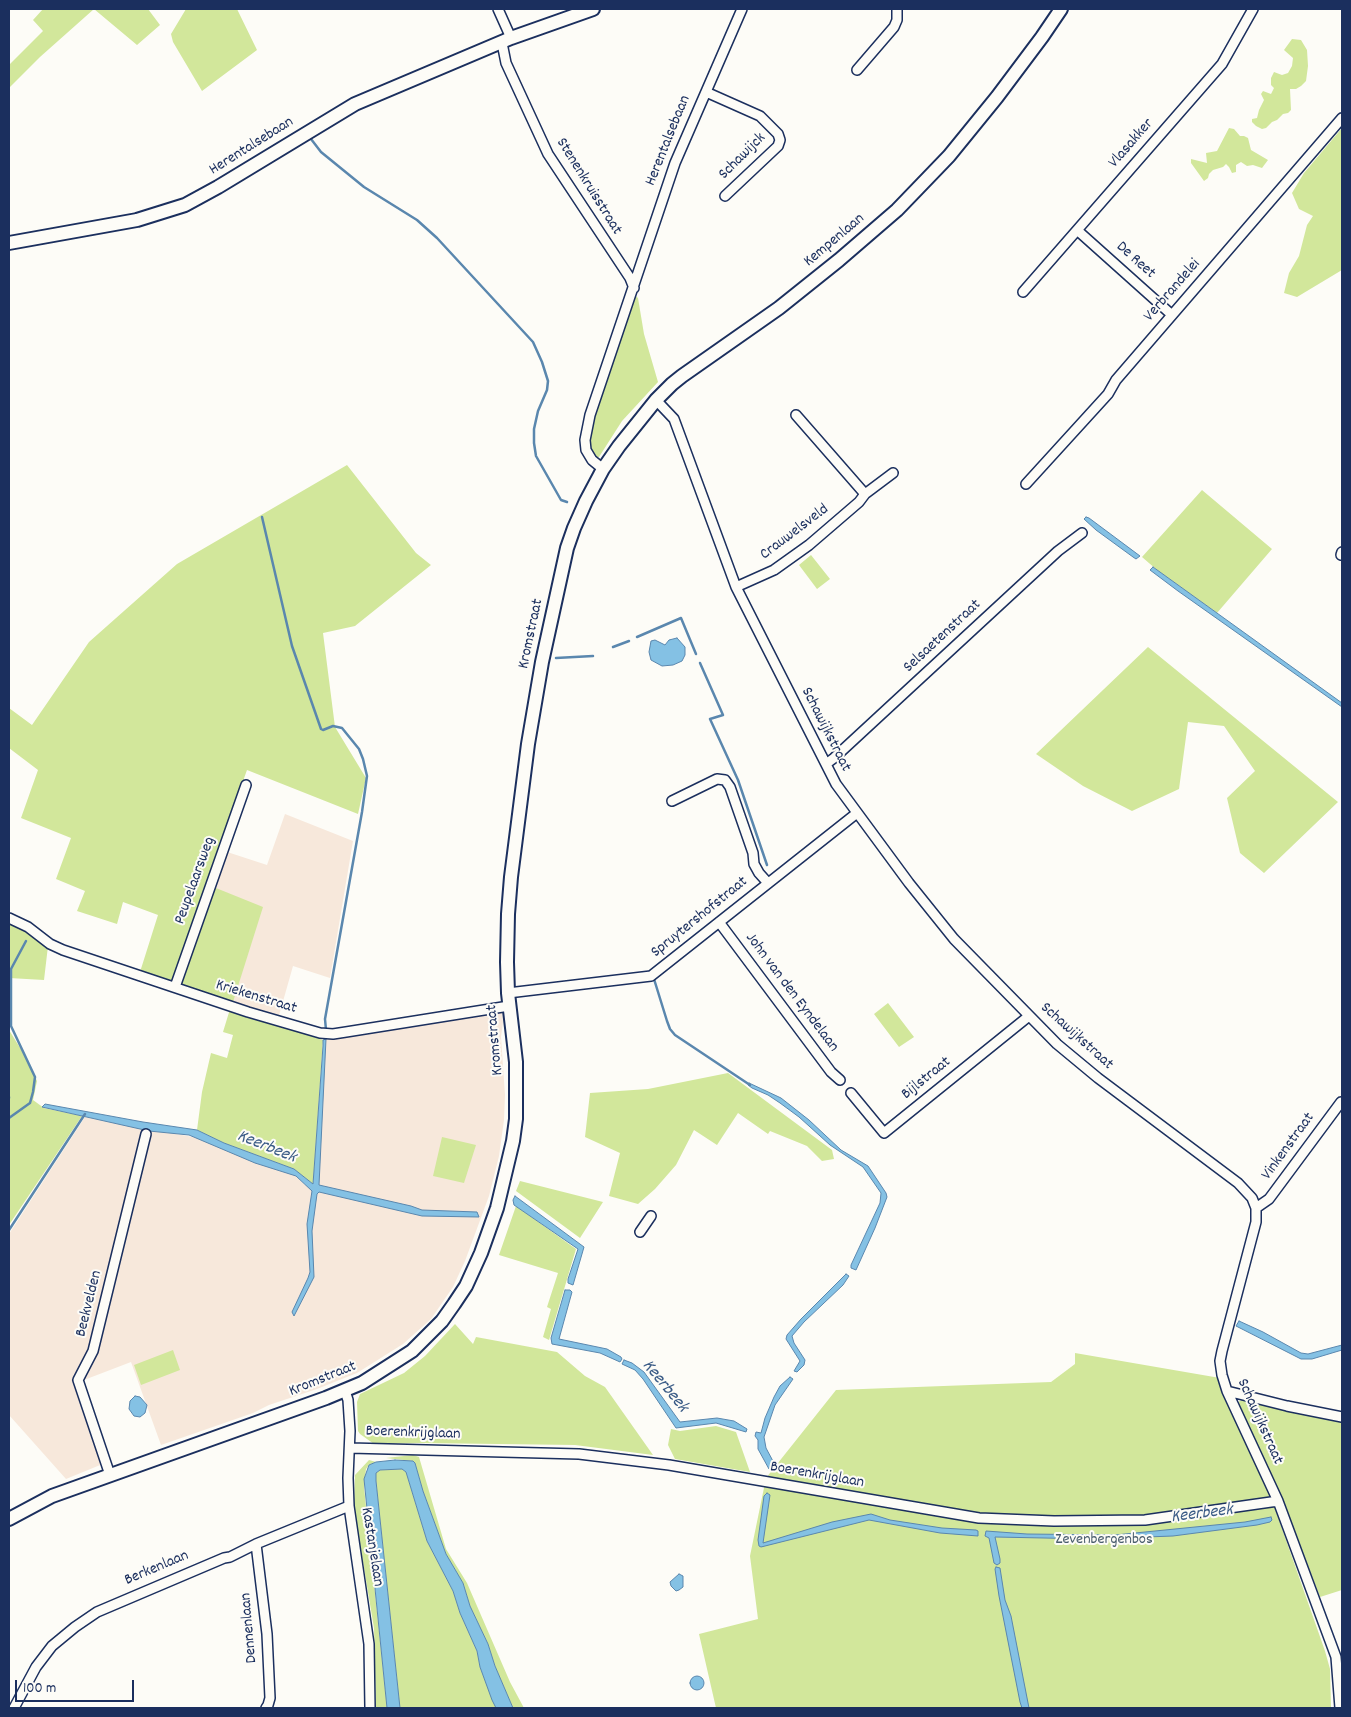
<!DOCTYPE html>
<html>
<head>
<meta charset="utf-8">
<style>
  body { margin:0 }
  #map { position:relative; width:1351px; height:1717px; overflow:hidden; background:#fdfcf7; font-family:Dekko,sans-serif }
  canvas { display:block }
  .frame { position:absolute; inset:0; border:10px solid #1b2f5e; pointer-events:none }
  .scale { position:absolute; left:15px; top:1680px; width:119px; height:22px; box-sizing:border-box; border:2px solid #1b2f5e; border-top:0; padding-left:6px; font-size:15px; line-height:18px; white-space:nowrap; color:#1b2f5e; -webkit-text-stroke:4px #fdfcf7; paint-order:stroke }
</style>
</head>
<body>
<div id="map">
<canvas width="1351" height="1717"></canvas>
<div class="frame"></div>
<div class="scale">100 m</div>
</div>
<script>
const ctx = document.querySelector('canvas').getContext('2d');
ctx.lineJoin = 'round';
function fillPath(path, color) { ctx.fillStyle = color; ctx.fill(path, 'evenodd'); }
const toPath = rows => new Path2D(rows.map(r => 'M' + r).join(''));
function trace(path, color, width, dash) { ctx.strokeStyle = color; ctx.lineWidth = width; ctx.lineCap = dash ? 'butt' : 'round'; ctx.setLineDash(dash || []); ctx.stroke(path); }
function drawText(font, color, halo, rows, align = 'center') {
  ctx.font = font + ' Dekko,sans-serif'; ctx.lineWidth = 4; ctx.setLineDash([]); ctx.textBaseline = 'middle'; ctx.strokeStyle = halo; ctx.fillStyle = color; for (const [text, x, y, turn = 0] of rows) {
    ctx.save(); ctx.translate(x, y); ctx.rotate((+turn || 0) * Math.PI / 180); ctx.textAlign = isNaN(turn) ? turn : align; if (halo) ctx.strokeText(text, 0, 0); ctx.fillText(text, 0, 0); ctx.restore();
  }
}
const built = toPath([
  [285,814,353,841,330,978,293,966,278,1019,231,1006,210,886,206,884,218,849,267,865],
  [499,1010,502,1012,503,1022,501,1037,505,1095,504,1120,499,1156,489,1196,465,1261,453,1287,431,1319,403,1344,357,1373,317,1389,269,1405,253,1413,161,1445,131,1362,84,1380,110,1461,66,1479,9,1415,9,1234,85,1117,198,1138,295,1173,298,1178,305,1185,318,1180,326,1039]
]);
const green = toPath([
  [43,9,148,9,160,25,137,45,94,9,40,57,9,88,9,65,43,31,33,20],
  [186,9,237,9,257,50,202,91,173,42,171,34],
  [1292,39,1301,40,1307,50,1308,66,1306,81,1301,86,1296,89,1290,89,1291,110,1288,113,1283,114,1277,120,1272,122,1266,128,1262,129,1256,126,1252,122,1252,119,1257,118,1259,110,1264,100,1261,94,1263,91,1271,94,1274,88,1271,85,1271,78,1274,72,1282,75,1288,73,1292,66,1293,58,1284,50],
  [1229,128,1234,129,1240,136,1244,136,1248,138,1251,150,1268,160,1262,168,1253,165,1247,166,1241,162,1236,165,1236,172,1232,173,1229,167,1226,164,1223,167,1213,170,1209,174,1208,178,1204,181,1191,163,1191,159,1207,163,1206,153,1217,151],
  [1342,128,1342,270,1297,297,1284,293,1289,273,1299,256,1307,225,1313,216,1299,209,1292,193,1304,173],
  [635,295,638,298,644,334,658,382,622,421,599,457,596,457,592,451,589,442,595,413],
  [347,465,416,553,431,565,355,626,323,633,335,727,366,778,358,814,247,770,206,884,263,907,233,1002,140,972,158,915,123,902,117,924,77,911,85,891,56,879,71,838,21,818,38,770,9,748,9,708,32,725,89,642,177,564],
  [1202,490,1272,549,1217,613,1157,570,1142,557],
  [811,555,830,579,817,589,799,565],
  [1148,647,1338,802,1264,873,1240,853,1227,798,1255,771,1224,726,1188,722,1179,789,1132,811,1083,786,1036,754],
  [9,920,15,923,48,946,44,980,9,978],
  [888,1003,914,1037,899,1047,874,1014],
  [230,1009,323,1040,313,1184,294,1169,224,1143,197,1130,202,1092,211,1053,227,1058,233,1035,223,1032],
  [9,1030,22,1051,37,1081,33,1100,44,1108,82,1116,9,1225],
  [728,1073,832,1150,834,1159,822,1161,807,1146,770,1131,768,1134,738,1113,717,1145,694,1130,676,1165,655,1189,638,1204,609,1196,620,1153,585,1137,590,1093,648,1089],
  [442,1137,476,1145,464,1183,433,1176],
  [520,1181,603,1202,580,1238,516,1191],
  [516,1206,576,1249,549,1340,543,1337,551,1309,547,1307,558,1273,499,1255],
  [455,1324,473,1344,476,1337,557,1352,585,1376,605,1387,653,1455,575,1445,420,1443,374,1444,360,1434,358,1431,357,1402,360,1394,404,1373,425,1356],
  [173,1350,180,1370,141,1385,134,1365],
  [1075,1353,1220,1378,1273,1503,1325,1651,1330,1669,1331,1708,716,1708,699,1634,758,1619,750,1556,766,1478,836,1390,1051,1382,1075,1364],
  [1244,1399,1342,1420,1342,1590,1320,1597,1283,1501,1238,1402],
  [716,1426,736,1432,750,1472,675,1459,668,1445,671,1429,680,1431],
  [413,1455,419,1457,446,1549,467,1583,510,1682,524,1708,513,1708,495,1666,488,1644,470,1606,463,1583,446,1554,423,1491,415,1463,413,1461,386,1458],
  [369,1460,376,1462,369,1465,366,1469,364,1487,387,1708,376,1708,374,1628,354,1508,355,1475],
  [402,1469,406,1472,427,1541,453,1591,460,1613,477,1651,480,1667,496,1708,400,1708,376,1481,376,1473,380,1470]
]);
const water = toPath([
  [1086,517,1089,518,1140,556,1136,559,1133,557,1096,530,1084,519,1086,517],
  [1153,567,1342,703,1342,707,1178,591,1150,570,1153,567],
  [677,638,685,647,685,655,682,661,673,665,662,666,651,660,649,652,651,641,655,640,665,645,669,640,677,638],
  [326,1039,319,1185,411,1206,422,1210,477,1212,479,1217,422,1216,319,1192,317,1194,312,1231,314,1277,294,1316,292,1312,308,1278,310,1272,307,1224,312,1191,296,1176,255,1163,189,1135,149,1131,42,1107,45,1104,143,1122,197,1130,224,1143,294,1169,313,1184,323,1046,323,1040,326,1039],
  [749,1083,781,1098,809,1120,841,1150,868,1166,886,1193,887,1197,875,1228,856,1270,851,1268,851,1265,880,1203,881,1193,863,1167,830,1145,799,1117,780,1103,768,1095,752,1088,748,1085,749,1083],
  [515,1196,584,1247,573,1285,568,1283,568,1279,578,1249,514,1205,513,1200,515,1196],
  [846,1274,849,1276,843,1285,804,1322,792,1336,794,1343,805,1360,804,1365,797,1372,794,1371,800,1361,786,1339,787,1335,801,1319,846,1274],
  [565,1290,570,1290,572,1292,559,1339,607,1349,621,1357,622,1359,620,1362,600,1353,552,1344,551,1338,565,1290],
  [1239,1321,1263,1332,1301,1353,1308,1354,1342,1345,1342,1350,1312,1359,1301,1359,1236,1326,1239,1321],
  [624,1360,632,1363,644,1372,680,1422,717,1418,734,1421,747,1429,746,1432,716,1423,676,1428,643,1379,635,1370,622,1364,624,1360],
  [790,1377,793,1379,775,1405,764,1437,766,1448,774,1463,773,1469,769,1469,758,1449,758,1440,755,1436,756,1432,761,1433,765,1418,774,1397,780,1386,790,1377],
  [135,1396,140,1397,147,1405,145,1413,140,1417,134,1416,129,1409,130,1401,135,1396],
  [395,1460,413,1461,415,1463,423,1491,446,1554,463,1583,470,1606,488,1644,495,1666,513,1708,496,1708,492,1700,480,1667,477,1651,460,1613,453,1591,427,1541,406,1472,402,1469,380,1470,376,1473,376,1481,400,1708,387,1708,364,1479,369,1465,376,1462,395,1460],
  [767,1493,770,1495,763,1543,832,1522,871,1514,890,1520,942,1528,976,1530,978,1531,978,1536,940,1533,869,1520,761,1547,759,1546,758,1540,764,1496,767,1493],
  [1271,1517,1272,1520,1270,1522,1257,1525,1173,1536,1093,1539,995,1537,1000,1559,1000,1563,997,1565,994,1563,989,1538,985,1536,986,1531,1027,1534,1115,1535,1245,1522,1271,1517],
  [996,1567,1000,1568,1005,1600,1011,1616,1029,1708,1022,1708,1020,1702,999,1596,995,1569,996,1567],
  [679,1574,683,1576,683,1587,679,1590,676,1591,671,1586,670,1582,679,1574],
  '690 1683a7 7 0 1 1 14 0a7 7 0 1 1-14 0Z'
]);
const stream = toPath([
  [311,139,321,152,364,187,417,220,437,238,533,342,542,362,548,381,547,390,538,411,534,429,534,443,536,456,561,500,567,502],
  [262,517,292,646,321,729,323,730,333,726,342,728,359,749,363,759,367,776,362,812,325,1019,326,1030],
  [637,637,681,618,696,654],
  [613,647,629,641],
  [556,658,593,656],
  [700,663,723,715,710,719,738,780,767,865],
  [654,979,667,1021,670,1029,675,1035,750,1085],
  [9,1097,9,1098],
  [9,1118,30,1103,33,1092,35,1077,11,1026,11,969,26,941],
  [9,1230,85,1114]
]);
const street = toPath([
  [498,9,511,38],
  [502,43,506,63,548,154,630,278,634,288],
  [857,70,894,27,897,20,897,9],
  [706,92,760,116,778,134,780,140,778,146,725,196],
  [1077,230,1172,315],
  [1023,292,1222,64,1253,9],
  [656,400,674,419,736,587,836,784,909,883,954,939,1057,1044,1098,1078,1238,1183,1252,1198,1256,1208,1256,1222,1222,1351,1220,1361,1222,1375,1227,1391,1278,1501,1336,1657,1340,1708],
  [796,415,865,494],
  [603,469,592,460,586,450,585,440,590,415,675,163,742,9],
  [1026,484,1108,394,1116,380,1342,118],
  [1341,555,1342,552],
  [736,587,774,570,809,545,859,502,865,494,893,473],
  [826,764,834,758,1058,551,1082,533],
  [672,801,717,779,725,780,730,787,753,853,754,864,759,873,768,883],
  [9,918,28,927,50,944,63,950,248,1012,320,1033,333,1034,346,1032,509,1006],
  [719,922,831,1072,840,1080],
  [175,987,246,785],
  [508,993,651,976,857,813],
  [851,1093,884,1133,1029,1016],
  [1256,1208,1269,1199,1341,1102,1342,1102],
  [640,1232,651,1216],
  [345,1391,348,1400,350,1431,348,1478,349,1506,369,1644,370,1708],
  [1227,1391,1287,1406,1342,1417],
  [350,1448,579,1454,669,1465,979,1518,1054,1521,1145,1520,1278,1501],
  [110,1475,78,1380,93,1351,146,1134],
  [256,1544,267,1634,270,1698,268,1705,266,1708],
  [14,1708,36,1667,52,1646,75,1627,97,1612,224,1558,230,1557,256,1544,349,1506]
]);
const secondary = toPath([
  [9,243,137,220,185,205,218,187,355,104,511,38,593,9],
  [9,1519,52,1496,326,1398,362,1383,412,1351,442,1321,454,1304,466,1286,481,1253,497,1208,513,1141,516,1119,516,1062,508,993,507,962,508,914,511,877,528,744,542,662,567,548,574,528,586,501,603,469,619,446,656,400,672,384,682,376,779,308,839,260,897,210,949,156,997,97,1042,37,1061,9]
]);
const streetNames = [
  ["Herentalsebaan",669,141,-68],
  ["Vlasakker",1132,144,-49],
  ["Herentalsebaan",252,147,-32],
  ["Schawijck",743,157,-45],
  ["Stenenkruisstraat",588,187,58],
  ["Kempenlaan",835,241,-40],
  ["De Reet",1135,261,42],
  ["Verbrandelei",1173,291,-49],
  ["Crauwelsveld",795,533,-37],
  ["Kromstraat",532,634,-78],
  ["Selsaetenstraat",943,637,-43],
  ["Schawijkstraat",825,730,63],
  ["Peupelaarsweg",196,881,-70],
  ["Spruytershofstraat",700,918,-39],
  ["John van den Eyndelaan",791,993,53],
  ["Kriekenstraat",256,998,17],
  ["Schawijkstraat",1076,1037,42],
  ["Kromstraat",496,1040,-95],
  ["Bijlstraat",927,1079,-39],
  ["Vinkenstraat",1289,1147,-54],
  ["Beekvelden",90,1304,-76],
  ["Kromstraat",323,1380,-22],
  ["Schawijkstraat",1259,1422,66],
  ["Boerenkrijglaan",413,1434,2],
  ["Boerenkrijglaan",817,1476,10],
  ["Kastanjelaan",371,1547,81],
  ["Berkenlaan",157,1569,-23],
  ["Dennenlaan",250,1628,-95]
];
const parkNames = [
  ["Zevenbergenbos",1104,1541]
];
const waterNames = [
  ["Keerbeek",266,1148,22],
  ["Keerbeek",664,1387,51],
  ["Keerbeek",1202,1515,-7]
];
fillPath(built, '#f7e8db');
fillPath(green, '#d2e79b');
fillPath(water, '#84c1e4');
trace(water, '#5a87ae', 1);
trace(stream, '#5a87ae', 2.5);
trace(street, '#1b2f5e', 12);
trace(secondary, '#1b2f5e', 16);
trace(street, '#fdfcf7', 9);
trace(secondary, '#fdfcf7', 12);
drawText('16px', '#1b2f5e', '#fdfcf7', streetNames);
drawText('16px', '#495d6d', '#fdfcf7', parkNames);
drawText('italic 18px', '#3a5b86', '#fdfcf7', waterNames);
</script>
</body>
</html>
